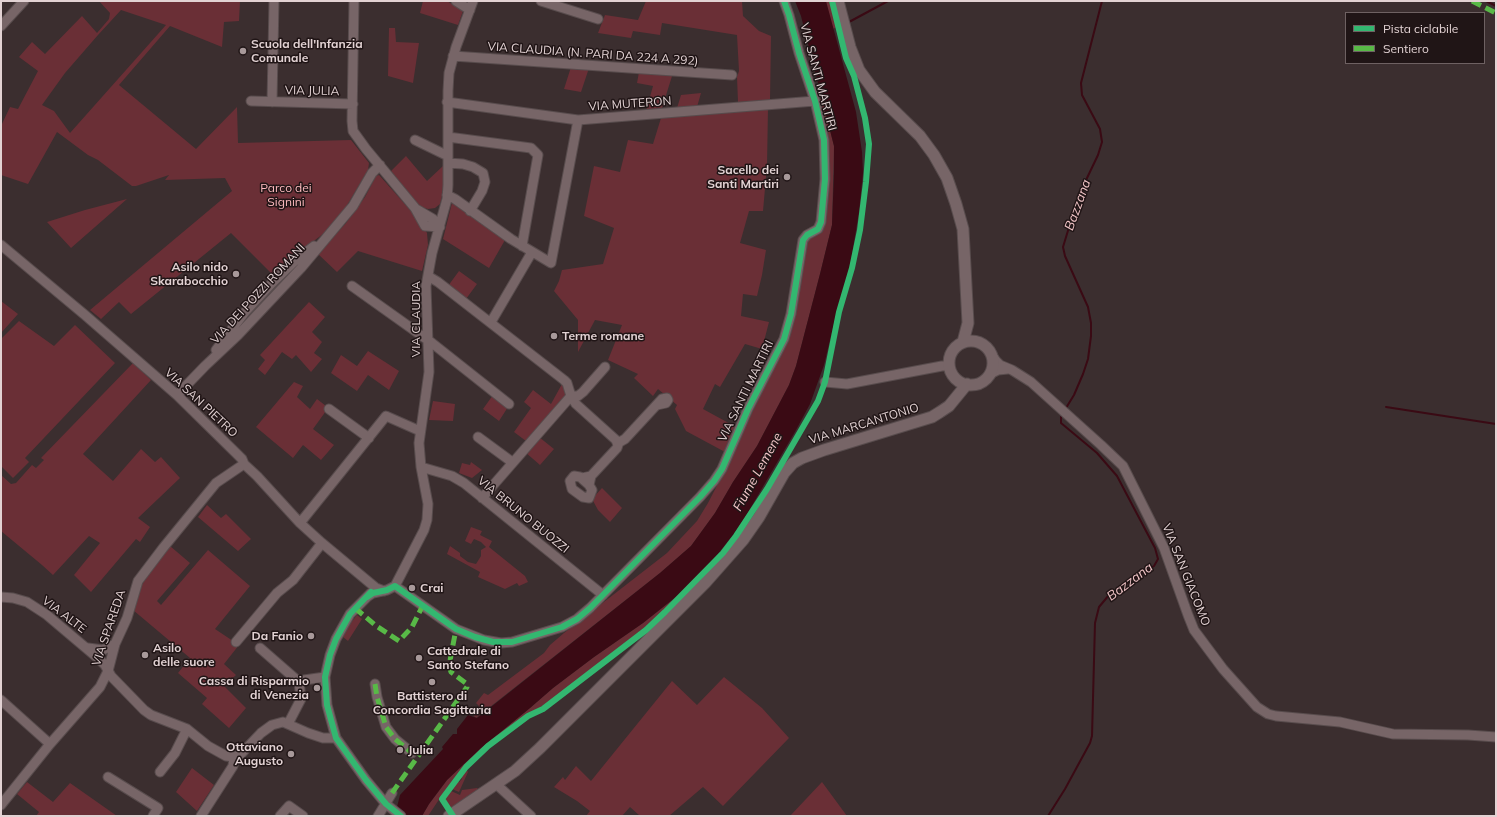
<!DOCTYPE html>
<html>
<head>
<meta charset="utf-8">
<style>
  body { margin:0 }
  #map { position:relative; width:1497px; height:817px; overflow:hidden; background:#3b2e2f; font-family:Mulish,sans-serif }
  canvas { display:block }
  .frame { position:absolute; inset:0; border:2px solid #e2d2d3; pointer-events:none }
  .legend { position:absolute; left:1345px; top:12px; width:140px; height:52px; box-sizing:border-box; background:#201516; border:1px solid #6e6162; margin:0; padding:5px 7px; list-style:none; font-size:12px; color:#e2d2d3 }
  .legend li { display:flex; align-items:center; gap:8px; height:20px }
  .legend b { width:20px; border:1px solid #6e6162 }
</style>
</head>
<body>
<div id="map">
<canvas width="1497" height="817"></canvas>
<div class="frame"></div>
<ul class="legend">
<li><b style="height:5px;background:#33b770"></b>Pista ciclabile</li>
<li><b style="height:5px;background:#58b947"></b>Sentiero</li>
</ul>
</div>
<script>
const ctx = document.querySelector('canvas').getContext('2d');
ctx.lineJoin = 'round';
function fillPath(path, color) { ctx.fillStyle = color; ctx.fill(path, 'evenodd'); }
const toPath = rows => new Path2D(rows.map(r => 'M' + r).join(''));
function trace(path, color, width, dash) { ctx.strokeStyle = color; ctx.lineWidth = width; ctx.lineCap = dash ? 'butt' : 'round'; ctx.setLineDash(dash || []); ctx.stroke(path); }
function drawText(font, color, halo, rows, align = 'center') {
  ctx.font = font + ' Mulish,sans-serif'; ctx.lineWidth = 3; ctx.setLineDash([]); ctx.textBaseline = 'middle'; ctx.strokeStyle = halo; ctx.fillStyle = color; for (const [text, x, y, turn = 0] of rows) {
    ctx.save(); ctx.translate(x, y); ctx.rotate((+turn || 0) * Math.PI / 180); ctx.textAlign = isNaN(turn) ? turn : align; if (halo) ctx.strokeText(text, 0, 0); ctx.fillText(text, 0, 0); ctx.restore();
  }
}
const green = toPath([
  [99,1,240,1,239,21,224,22,222,47,170,26,119,85,196,149,237,107,238,143,351,140,369,163,368,170,346,207,335,222,323,234,298,253,295,251,273,275,231,233,131,314,119,302,101,319,90,310,232,191,225,178,165,180,169,175,136,186,132,186,98,160,88,155,57,132,28,184,1,175,1,126,10,107,18,109,38,71,19,57,32,42,45,54,82,16,97,33,109,19,110,13],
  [121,10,166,25,70,133,54,111,42,105,65,73,98,35],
  [423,1,447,1,463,11,458,25,420,13],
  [646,1,742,1,743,16,759,31,771,36,770,100,738,102,737,77,739,71,737,35,662,23,660,35,633,31,631,38,598,33,605,15,638,20],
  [803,1,832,1,839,26,816,37],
  [389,28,395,28,396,42,419,43,413,83,388,76],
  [571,67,589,68,581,92,564,89],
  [639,72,673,73,662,108,646,111,653,86,637,83],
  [701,93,697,107,677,108,681,95],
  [819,99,822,99,834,146,832,225,820,274,796,366,789,385,757,446,733,482,715,513,691,546,660,573,476,718,473,715,479,706,476,703,484,693,488,695,544,653,550,645,564,633,667,553,697,521,708,503,729,462,775,364,806,242,823,229],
  [768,108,767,166,763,211,749,211,740,243,766,250,762,275,757,296,743,294,741,316,769,322,762,349,745,344,720,387,715,384,703,409,736,427,725,452,686,431,675,409,677,405,658,389,653,396,634,378,638,374,608,360,622,325,595,320,578,352,578,320,554,291,559,281,562,270,603,264,614,228,584,216,594,166,620,172,628,140,653,144,661,118],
  [406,156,427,181,443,166,444,188,440,204,435,208,428,209,418,206,391,171],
  [379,175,420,221,427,233,428,245,422,271,358,251,337,272,318,254,346,223,365,197,376,176],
  [127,199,71,248,47,222,85,210],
  [452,203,505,240,489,268,443,239],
  [459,271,477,284,466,299,448,286],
  [1,301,18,314,1,333],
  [309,302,325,317,312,332,322,342,314,353,322,359,311,372,296,355,292,359,282,352,265,375,258,369,265,360,260,355],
  [19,321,54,346,75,325,115,363,25,458,29,462,13,478,1,466,1,339],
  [368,351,399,371,389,390,368,375,357,391,331,373,341,355,357,366],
  [133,363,151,380,83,454,113,481,141,449,155,462,161,457,180,478,138,518,150,527,140,542,136,539,91,592,74,575,100,543,89,536,53,575,42,565,1,531,1,475,11,484,16,483,32,465,36,468,44,460,41,458],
  [294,382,303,386,297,397,310,409,317,399,326,406,324,409,326,411,313,429,334,445,321,460,303,445,293,458,256,427],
  [562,384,565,390,565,396,526,441,514,432,531,408,524,402,533,390,551,404],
  [493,395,508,407,499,421,483,409],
  [433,401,455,404,453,421,429,420],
  [539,437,554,449,540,465,525,452],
  [471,462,482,470,472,478,459,473,462,463,470,465],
  [602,488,622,508,610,522,598,510,592,499],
  [207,505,221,518,226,514,251,539,238,551,198,517],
  [471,527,482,531,480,535,492,541,489,547,525,576,528,582,519,586,517,583,505,589,478,577,480,572,447,554,450,546,460,553,460,556,468,562,476,564,481,556,481,550,486,547,481,542,474,539,471,544,465,541],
  [170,546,190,563,157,601,161,605,208,550,250,586,215,629,239,645,224,664,236,675,224,686,246,708,229,728,202,704,207,698,178,673,190,658,133,610,141,586,160,557],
  [671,601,673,603,653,621,575,682,537,710,534,710,492,742,468,763,458,774,446,789,428,816,422,816,429,804,447,780,481,748,530,708,553,688,594,657,643,623],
  [357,615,362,619,348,641,343,637,349,625],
  [724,677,762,708,789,738,723,806,703,787,669,816,640,816,630,807,622,816,586,816,590,811,577,801,554,787,563,777,565,780,576,766,591,781,672,681,697,705],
  [192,768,214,785,197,811,176,792],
  [466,769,468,772,459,792,452,789,457,781,459,782,462,779,460,776],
  [27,782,53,802,70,783,117,816,36,816,39,812,17,794],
  [822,782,847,816,790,816],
  [477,788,479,790,452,810,445,799,451,791,460,795,462,790]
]);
const water = toPath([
  [795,1,826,1,856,112,862,152,863,173,859,212,850,266,835,319,824,365,810,404,796,430,740,526,713,560,682,592,643,623,594,657,553,688,530,708,481,748,447,780,429,804,422,816,390,816,397,807,400,795,443,749,442,747,453,734,457,734,457,729,468,715,477,718,660,573,691,546,715,513,733,482,757,446,789,385,796,366,820,274,832,225,834,173,834,146,801,16]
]);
const stream = toPath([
  [1486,1,1496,6],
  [849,22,888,1],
  [1386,407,1496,424],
  [1066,408,1074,395,1083,374,1088,359,1091,336,1091,323,1088,307,1065,256,1063,247,1070,224,1087,178,1098,155,1102,142,1100,129,1082,95,1081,83,1102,1],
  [1048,816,1065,789,1090,743,1092,736,1095,623,1099,607,1109,595,1154,566,1158,559,1155,548,1117,476,1097,453,1061,423,1061,417]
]);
const minor = toPath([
  [354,1,352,121,353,131,366,149,415,208,425,226,440,227],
  [456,1,470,10],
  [541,1,598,19],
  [1,26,24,1],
  [453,56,732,75],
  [251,101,353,104],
  [272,102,274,1],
  [447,102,578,120,815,101],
  [448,137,531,148,538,155,522,246],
  [415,140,448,156],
  [448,163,463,164,473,167,483,173,485,182,482,191,470,211],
  [447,195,455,199,511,239,551,263,578,120],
  [416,209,433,219,440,227],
  [1,245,85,315,177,395,237,454,242,459,244,464,257,476,300,523,322,543,376,588,384,591],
  [428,276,438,282,564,380,567,383,571,396,576,404,616,440,618,445,617,448,591,476],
  [352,286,432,343,509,404],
  [491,322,532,252],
  [216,350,245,312,272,283,297,259,314,246],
  [992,355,996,361,1000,365,1012,370,1031,382,1101,445,1123,466,1164,548,1188,615,1194,630,1223,669,1257,707,1268,714,1276,716,1340,722,1393,734,1468,735,1496,737],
  [990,374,998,370,1008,369],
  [825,382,847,384,942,366,949,366],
  [177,395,205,366,238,335,301,268,353,206,372,173,380,165],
  [571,396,578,396,583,392,605,367],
  [329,409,369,438],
  [478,437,512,462],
  [618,443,625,439,662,399,667,398,668,400,666,403,657,405],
  [421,467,452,476,464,483,603,595],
  [582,478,591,476,589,485,592,490,589,498,583,497,572,489,570,481,574,476,580,477,589,485],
  [482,498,571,396],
  [300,523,386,416,420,431],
  [395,586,456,629,484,640,501,643,512,642,562,627,577,619,590,608,700,497,714,481,722,469,748,409,784,339,791,314,803,240,807,235,818,229,821,222,825,179,824,140,815,101,799,53,789,15,784,1],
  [371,593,350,614,336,639,330,655,325,677,327,705,336,738,366,780,386,804,401,816],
  [1,597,13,598,27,602,47,615,99,659,105,665,111,676,144,710,151,715,187,729,208,746,226,756,234,757,240,755,261,733,272,725,283,722,308,733,323,738,336,738],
  [367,597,373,593,387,590,395,586,424,530,427,520,428,504,421,467,419,443,429,372,426,286,432,253,447,199,448,185,448,91,449,73,456,47,473,1],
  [236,642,277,593,293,580,322,543],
  [88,648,103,650,115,644],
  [260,648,299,682],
  [375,684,377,697,386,727,395,739,412,753],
  [1,700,50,744],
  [288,724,301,699,299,682,304,680,325,677],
  [160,772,175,753,187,729],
  [108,777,158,808,153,816],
  [496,784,531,816],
  [1,805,50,744,100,687,108,671,115,644,127,618,138,581,163,548,216,483,244,464],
  [201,816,233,766,234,757],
  [280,816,289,806,303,816],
  [378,816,392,793]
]);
const major = toPath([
  [838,1,850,47,859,70,875,92,920,136,934,155,947,178,956,204,963,229,968,323,963,342],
  '949 363a22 22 0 1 1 44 0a22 22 0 1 1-44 0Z',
  [449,816,515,771,540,748,705,583,743,540,759,517,784,473,793,463,802,458,824,450,932,417,940,412,949,406,967,384]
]);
const quiet = toPath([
  [1472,1,1496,13],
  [355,608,375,625,399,641,412,627,423,605],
  [375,684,377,697,386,727,395,739,412,753],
  [392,793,467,687,467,684,451,672,449,666,456,629]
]);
const cycleway = toPath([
  [371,592,350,614,336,639,330,655,325,677,327,705,336,738,366,780,386,804,401,816],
  [367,597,373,593,387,590,395,586,456,629,475,637,493,642,512,642,562,627,577,619,590,608,700,497,714,481,722,469,748,409,784,339,791,314,803,240,807,235,818,229,821,222,825,179,824,140,815,101,799,53,789,15,784,1],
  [453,816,442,799,466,767,488,746,528,716,543,709,646,630,665,612,723,553,736,536,767,489,818,401,825,382,839,312,852,268,860,230,866,182,869,144,865,118,854,76,846,58,832,1]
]);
const markers = [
  [243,51,4,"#a8999a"],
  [787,177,4,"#a8999a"],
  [236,274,4,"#a8999a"],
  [554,336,4,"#a8999a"],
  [412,588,4,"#a8999a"],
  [311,636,4,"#a8999a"],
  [145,655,4,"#a8999a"],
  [419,658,4,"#a8999a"],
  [432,682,4,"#a8999a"],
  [317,688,4,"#a8999a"],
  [400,750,4,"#a8999a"],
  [291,754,4,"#a8999a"]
];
const poiNames = [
  ["Scuola dell'Infanzia",251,44],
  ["Comunale",251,58],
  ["Sacello dei",779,170,"right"],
  ["Santi Martiri",779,184,"right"],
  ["Asilo nido",228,267,"right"],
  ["Skarabocchio",228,281,"right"],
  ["Terme romane",562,336],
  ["Crai",420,588],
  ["Da Fanio",303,636,"right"],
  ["Asilo",153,648],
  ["delle suore",153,662],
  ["Cattedrale di",427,651],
  ["Santo Stefano",427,665],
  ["Cassa di Risparmio",309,681,"right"],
  ["di Venezia",309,695,"right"],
  ["Battistero di",432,696,"center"],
  ["Concordia Sagittaria",432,710,"center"],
  ["Ottaviano",283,747,"right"],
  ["Augusto",283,761,"right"],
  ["Julia",408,750]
];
const streetNames = [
  ["VIA CLAUDIA (N. PARI DA 224 A 292)",593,54,4],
  ["VIA SANTI MARTIRI",818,77,75],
  ["VIA JULIA",312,91,1],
  ["VIA MUTERON",630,104,-4],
  ["VIA DEI POZZI ROMANI",258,294,-47],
  ["VIA CLAUDIA",416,319,-90],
  ["VIA SANTI MARTIRI",746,391,-64],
  ["VIA SAN PIETRO",201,403,43],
  ["VIA MARCANTONIO",864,424,-17],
  ["VIA BRUNO BUOZZI",523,515,39],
  ["VIA SAN GIACOMO",1186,575,68],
  ["VIA ALTE",64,615,37],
  ["VIA SPAREDA",109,628,-71]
];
const parkNames = [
  ["Parco dei",286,188],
  ["Signini",286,202]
];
const waterNames = [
  ["Bazzana",1078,205,-70],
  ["Fiume Lemene",758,472,-61],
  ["Bazzana",1130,582,-37]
];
fillPath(green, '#6a2f36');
fillPath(water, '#3a0a14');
trace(stream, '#3a0a14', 2);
trace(minor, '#584c4d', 11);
trace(major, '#584c4d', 13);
trace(minor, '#776567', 9);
trace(major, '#776567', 11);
trace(quiet, '#58b947', 5, [10, 5]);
trace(cycleway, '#33b770', 6);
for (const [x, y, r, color] of markers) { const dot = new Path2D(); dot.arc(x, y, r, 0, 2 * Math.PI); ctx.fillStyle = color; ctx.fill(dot); trace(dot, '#201516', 1.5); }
drawText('bold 12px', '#e2d2d3', '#201516', poiNames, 'left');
drawText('12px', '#e2d2d3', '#201516', streetNames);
drawText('12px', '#fdbabe', '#201516', parkNames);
drawText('italic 13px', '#f3c6c8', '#201516', waterNames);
</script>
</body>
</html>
